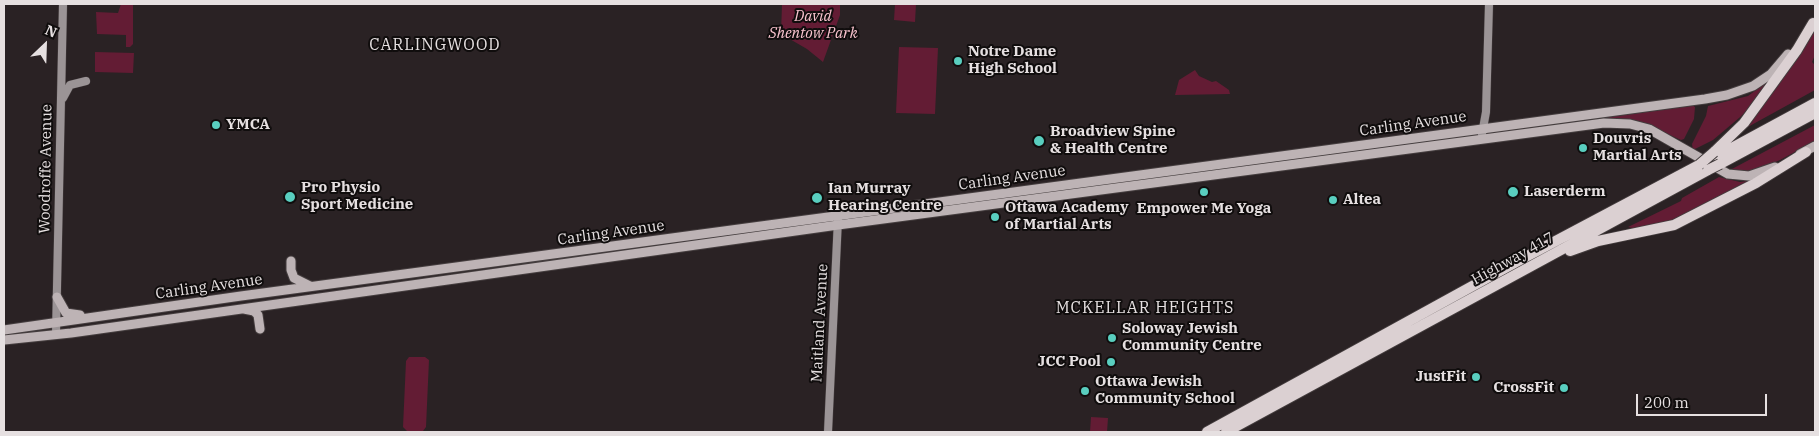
<!DOCTYPE html>
<html>
<head>
<meta charset="utf-8">
<style>
  body { margin:0 }
  #map { position:relative; width:1819px; height:436px; overflow:hidden; background:#2a2224; font-family:"IBM Plex Serif",serif }
  canvas { display:block }
  .frame { position:absolute; inset:0; border:5px solid #e6e0e1; pointer-events:none }
  .north { position:absolute; left:20px; top:20px; width:50px; height:50px; -webkit-text-stroke:4px #100d0d; paint-order:stroke; rotate:24deg; font-size:14px; font-weight:700; line-height:20px; text-align:center; color:#e6e0e1 }
  .north::after { content:''; display:block; margin:auto; width:18px; height:22px; background:#e6e0e1; clip-path:polygon(50% 0,100% 100%,50% 72%,0 100%) }
  .scale { position:absolute; left:1636px; top:394px; width:131px; height:22px; box-sizing:border-box; border:2px solid #e6e0e1; border-top:0; padding-left:6px; font-size:15px; line-height:18px; white-space:nowrap; color:#e6e0e1; -webkit-text-stroke:4px #100d0d; paint-order:stroke }
</style>
</head>
<body>
<div id="map">
<canvas width="1819" height="436"></canvas>
<div class="frame"></div>
<div class="north">N</div>
<div class="scale">200 m</div>
</div>
<script>
const ctx = document.querySelector('canvas').getContext('2d');
ctx.lineJoin = 'round';
function fillPath(path, color) { ctx.fillStyle = color; ctx.fill(path, 'evenodd'); }
const toPath = rows => new Path2D(rows.map(r => 'M' + r).join(''));
function trace(path, color, width, dash) { ctx.strokeStyle = color; ctx.lineWidth = width; ctx.lineCap = dash ? 'butt' : 'round'; ctx.setLineDash(dash || []); ctx.stroke(path); }
function drawText(font, color, halo, rows, align = 'center') {
  ctx.font = font + ' "IBM Plex Serif",serif'; ctx.lineWidth = 4; ctx.setLineDash([]); ctx.textBaseline = 'middle'; ctx.strokeStyle = halo; ctx.fillStyle = color; for (const [text, x, y, turn = 0] of rows) {
    ctx.save(); ctx.translate(x, y); ctx.rotate((+turn || 0) * Math.PI / 180); ctx.textAlign = isNaN(turn) ? turn : align; if (halo) ctx.strokeText(text, 0, 0); ctx.fillText(text, 0, 0); ctx.restore();
  }
}
const green = toPath([
  [121,4,133,4,133,44,130,47,126,47,126,35,97,34,96,12,118,13],
  [782,4,840,4,840,15,823,62,807,49,781,34],
  [895,4,916,4,915,22,894,20],
  [1815,29,1815,55,1812,62,1815,65,1815,90,1746,128],
  [899,47,938,48,935,114,896,113],
  [95,52,134,53,133,73,95,72],
  [1195,70,1199,76,1212,82,1216,81,1229,90,1230,94,1175,95,1179,80],
  [1773,77,1754,104,1739,118,1713,140,1693,150,1692,144,1706,116,1708,106,1748,96],
  [1691,104,1695,107,1694,119,1684,139,1681,140,1645,124,1497,134,1548,124],
  [1815,125,1815,141,1780,160,1752,172,1730,170],
  [1719,177,1740,182,1754,180,1670,223,1637,229,1628,227,1681,201,1682,198],
  [409,357,425,357,429,360,426,427,423,431,407,431,403,427,406,361],
  [1091,417,1108,418,1107,432,1090,432]
]);
const secondary = toPath([
  [63,98,70,85,86,81],
  [1482,134,1486,112,1489,4],
  [56,334,63,4],
  [828,432,838,219]
]);
const primary = toPath([
  [1800,154,1815,146],
  [291,261,291,270,294,278,310,286],
  [57,297,66,313,80,315],
  [244,309,254,311,258,315,260,329],
  [4,330,241,296,1705,99,1727,95,1753,86,1771,74,1788,54],
  [4,340,71,333,838,225,1604,123,1630,124,1649,129,1728,174,1749,176,1775,167]
]);
const highway = toPath([
  [1714,152,1744,123,1797,50,1813,23],
  [1717,156,1815,103],
  [1720,164,1815,113],
  [1570,251,1598,241,1674,225,1756,183,1806,152],
  [1207,432,1518,261,1699,165],
  [1226,432,1708,170]
]);
const highwayBridge = toPath([
  [1699,165,1714,152],
  [1708,170,1720,164]
]);
const markers = [
  [958,61,5,"#59cebf"],
  [216,125,5,"#59cebf"],
  [1039,141,6,"#59cebf"],
  [1583,148,5,"#59cebf"],
  [1204,192,5,"#59cebf"],
  [1513,192,6,"#59cebf"],
  [290,197,6,"#59cebf"],
  [817,198,6,"#59cebf"],
  [1333,200,5,"#59cebf"],
  [995,217,5,"#59cebf"],
  [1112,338,5,"#59cebf"],
  [1111,362,5,"#59cebf"],
  [1476,377,5,"#59cebf"],
  [1564,388,5,"#59cebf"],
  [1085,391,5,"#59cebf"]
];
const parkNames = [
  ["David",813,17],
  ["Shentow Park",813,34]
];
const poiNames = [
  ["Notre Dame",968,52],
  ["High School",968,69],
  ["YMCA",226,125],
  ["Broadview Spine",1050,132],
  ["& Health Centre",1050,149],
  ["Douvris",1593,139],
  ["Martial Arts",1593,156],
  ["Pro Physio",301,188],
  ["Sport Medicine",301,205],
  ["Ian Murray",828,189],
  ["Hearing Centre",828,206],
  ["Laserderm",1524,192],
  ["Altea",1343,200],
  ["Ottawa Academy",1005,208],
  ["of Martial Arts",1005,225],
  ["Empower Me Yoga",1204,209,"center"],
  ["Soloway Jewish",1122,329],
  ["Community Centre",1122,346],
  ["JCC Pool",1101,362,"right"],
  ["JustFit",1466,377,"right"],
  ["Ottawa Jewish",1095,382],
  ["Community School",1095,399],
  ["CrossFit",1554,388,"right"]
];
const streetNames = [
  ["Carling Avenue",1413,124,-8],
  ["Woodroffe Avenue",46,169,-89],
  ["Carling Avenue",1012,178,-8],
  ["Carling Avenue",611,233,-8],
  ["Highway 417",1513,259,-29],
  ["Carling Avenue",209,287,-8],
  ["Maitland Avenue",820,323,-87]
];
const neighbourhoodNames = [
  ["CARLINGWOOD",435,45],
  ["MCKELLAR HEIGHTS",1145,308]
];
fillPath(green, '#631c34');
trace(secondary, '#443d3e', 9);
trace(primary, '#443d3e', 11);
trace(highway, '#443d3e', 12);
trace(secondary, '#9b9496', 8);
trace(primary, '#bdb3b5', 9);
trace(highway, '#dbd0d2', 10);
trace(highwayBridge, '#443d3e', 12, []);
trace(highwayBridge, '#dbd0d2', 10);
for (const [x, y, r, color] of markers) { const dot = new Path2D(); dot.arc(x, y, r, 0, 2 * Math.PI); ctx.fillStyle = color; ctx.fill(dot); trace(dot, '#100d0d', 2); }
drawText('italic 15px', '#fac4cf', '#100d0d', parkNames);
drawText('bold 15px', '#e6e0e1', '#100d0d', poiNames, 'left');
drawText('15px', '#e6e0e1', '#100d0d', streetNames);
ctx.letterSpacing = '1px';
drawText('16px', '#e6e0e1', '#100d0d', neighbourhoodNames);
ctx.letterSpacing = '0px';
</script>
</body>
</html>
